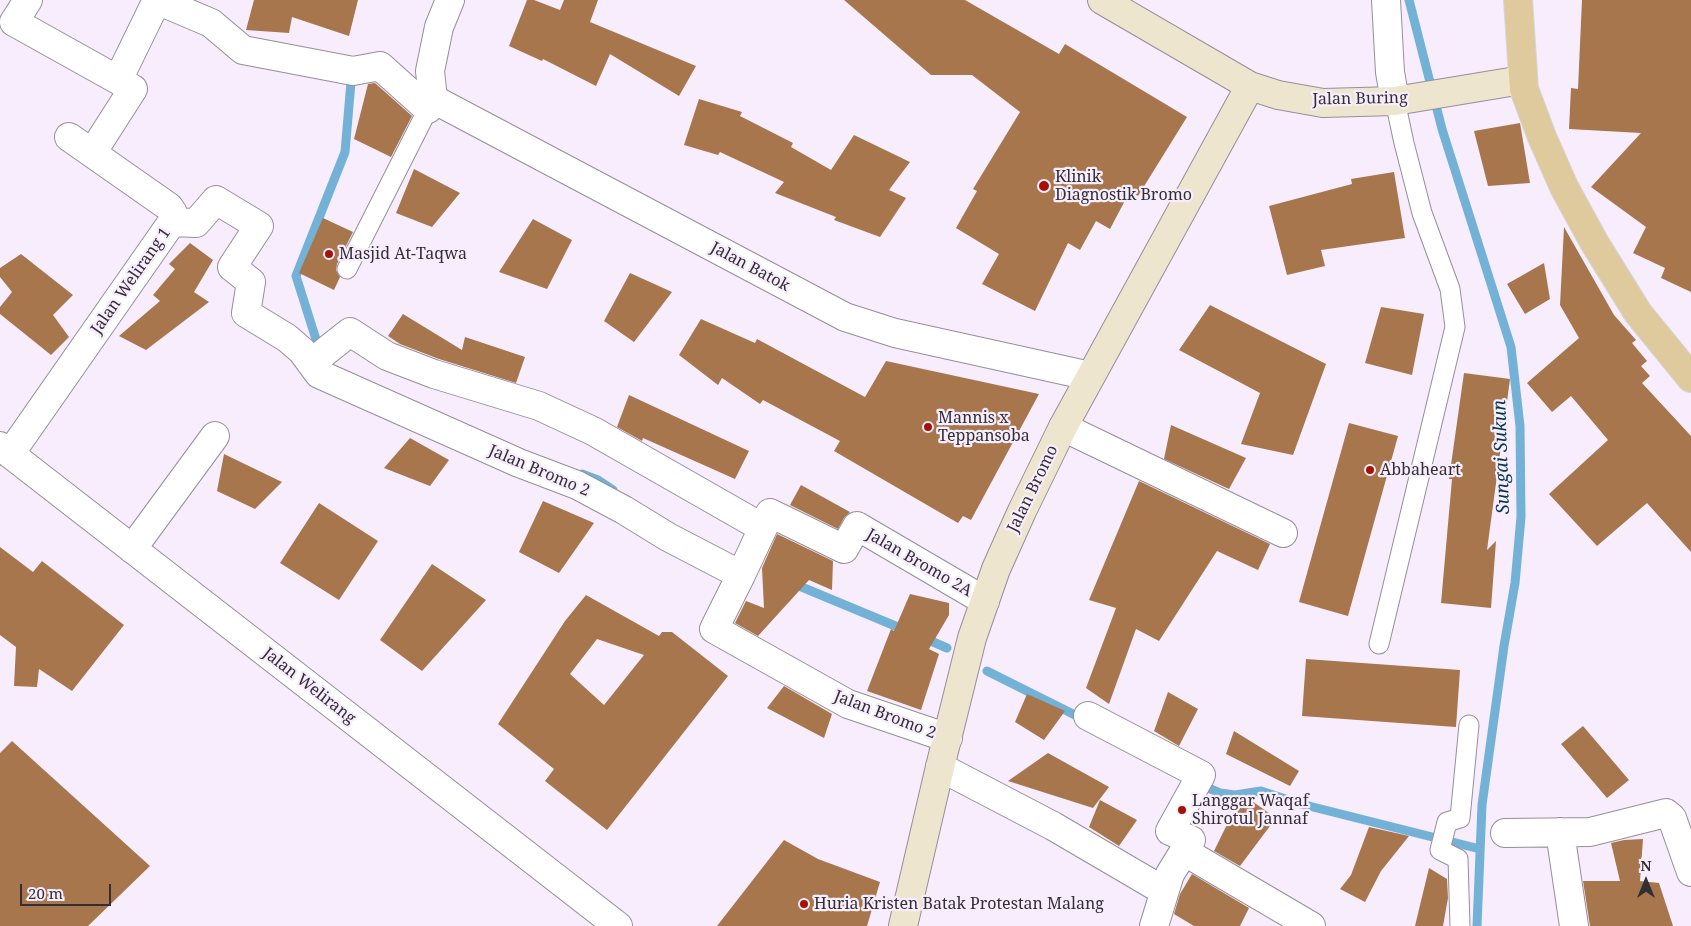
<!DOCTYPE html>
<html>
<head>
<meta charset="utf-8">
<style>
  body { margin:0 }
  #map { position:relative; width:1691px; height:926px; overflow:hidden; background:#f7edfc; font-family:"Noto Serif",serif }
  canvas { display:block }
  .north { position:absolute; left:1621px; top:856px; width:50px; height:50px; -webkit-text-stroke:4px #f7edfc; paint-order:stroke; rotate:0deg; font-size:14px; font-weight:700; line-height:20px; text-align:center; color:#322e34 }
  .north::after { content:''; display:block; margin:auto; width:18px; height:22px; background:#322e34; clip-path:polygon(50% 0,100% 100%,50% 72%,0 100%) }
  .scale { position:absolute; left:20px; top:884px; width:91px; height:22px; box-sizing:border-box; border:2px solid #322e34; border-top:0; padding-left:6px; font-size:15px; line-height:18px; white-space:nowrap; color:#322e34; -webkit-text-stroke:4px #f7edfc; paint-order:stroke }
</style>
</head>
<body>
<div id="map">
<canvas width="1691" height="926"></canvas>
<div class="north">N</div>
<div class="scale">20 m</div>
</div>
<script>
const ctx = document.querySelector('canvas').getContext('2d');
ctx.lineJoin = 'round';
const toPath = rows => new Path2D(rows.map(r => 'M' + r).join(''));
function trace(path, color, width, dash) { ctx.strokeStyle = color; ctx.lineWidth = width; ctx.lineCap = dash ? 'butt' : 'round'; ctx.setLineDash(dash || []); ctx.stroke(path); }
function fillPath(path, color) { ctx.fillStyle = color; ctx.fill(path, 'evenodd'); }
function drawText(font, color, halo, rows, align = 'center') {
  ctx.font = font + ' "Noto Serif",serif'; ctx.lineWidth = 4.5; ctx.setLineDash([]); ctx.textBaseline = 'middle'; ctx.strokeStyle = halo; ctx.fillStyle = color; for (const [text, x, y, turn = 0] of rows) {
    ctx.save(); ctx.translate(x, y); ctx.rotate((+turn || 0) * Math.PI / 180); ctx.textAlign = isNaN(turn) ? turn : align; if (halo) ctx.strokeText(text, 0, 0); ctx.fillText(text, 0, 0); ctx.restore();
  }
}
const stream = toPath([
  [1409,0,1442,129,1511,347,1520,426,1521,517,1515,583,1504,646,1482,805,1477,926],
  [320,352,296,276,345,152,351,82],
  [582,474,598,480,613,490],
  [792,583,905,630],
  [924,638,947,648],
  [987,671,1085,720],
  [1199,784,1220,793,1235,795,1261,791,1301,804,1480,849]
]);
const building = toPath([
  [254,0,358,0,349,36,292,17,289,33,246,30],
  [527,0,534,0,560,10,564,0,598,0,590,22,696,66,679,96,610,54,596,86,543,59,542,61,509,46],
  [844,0,965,0,1059,54,1065,44,1187,117,1138,196,1130,191,1110,229,1096,221,1080,250,1068,243,1035,311,982,284,999,254,956,228,977,191,973,189,1020,112,972,75,931,75],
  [1582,0,1691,0,1691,292,1661,278,1665,268,1633,253,1646,227,1591,187,1641,133,1569,129,1571,88,1578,89],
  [375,83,412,116,391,157,354,139,368,84],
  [699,99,742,112,740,116,793,143,791,147,831,170,854,135,910,162,889,190,906,198,880,237,834,220,836,217,775,193,784,182,720,152,718,155,684,145],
  [1520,123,1530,183,1488,186,1474,131],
  [414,169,460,193,432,227,396,213],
  [1394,172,1405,238,1321,250,1325,266,1287,275,1269,206,1352,184,1351,179],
  [323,218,353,232,337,264,336,270,340,277,334,290,299,273],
  [533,219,572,240,547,289,499,272],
  [1564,227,1614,315,1636,340,1632,343,1647,361,1641,366,1650,376,1642,383,1691,436,1691,552,1647,503,1597,546,1549,494,1608,440,1571,396,1552,412,1527,383,1579,338,1560,305],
  [190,243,213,260,194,292,209,302,146,350,119,336,160,301,153,295,175,269,169,264],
  [21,254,73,295,53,315,69,337,51,355,0,314,0,307,12,292,0,277,0,268],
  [1544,263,1550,299,1525,314,1507,284],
  [630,273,672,292,634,342,604,321],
  [1210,305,1326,364,1293,455,1241,444,1260,393,1179,350],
  [1381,307,1424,314,1412,375,1365,363],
  [403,314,462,350,465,337,525,357,516,383,439,359,400,344,388,336],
  [701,319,755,343,757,339,865,397,886,361,1039,394,971,520,963,516,958,523,834,451,840,441,763,400,760,404,722,378,718,385,679,355],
  [1464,373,1510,379,1487,550,1496,541,1491,608,1441,603,1452,479,1449,479],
  [629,395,749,451,735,479,643,438,642,441,617,427],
  [1349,423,1398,436,1348,616,1299,602],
  [1171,425,1246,458,1229,489,1164,459],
  [410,438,449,460,430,486,384,468],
  [224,454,282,482,255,509,217,491],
  [1139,481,1270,544,1258,570,1217,551,1159,641,1136,629,1109,704,1086,688,1116,608,1089,600],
  [801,485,850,512,844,518,838,529,790,505],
  [543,501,594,523,559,573,519,552],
  [319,503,378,541,339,600,280,563],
  [777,534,833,561,832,590,809,580,758,636,735,623,746,601,764,608,762,568],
  [0,547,33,572,42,561,124,625,72,691,39,669,37,687,14,686,16,647,0,635],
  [432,564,486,600,422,671,380,640],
  [910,594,949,603,949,615,929,649,939,654,921,710,867,691,891,629,894,631],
  [586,595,659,636,662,632,672,632,728,676,607,830,545,781,554,769,498,724,565,621],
  [597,639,644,655,604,705,570,674],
  [1306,659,1460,670,1456,727,1302,716],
  [784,686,832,714,824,738,767,708],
  [1168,692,1198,709,1179,746,1154,731],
  [1027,694,1065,711,1044,740,1015,722],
  [1583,726,1629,780,1607,798,1561,744],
  [1234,731,1299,771,1290,786,1226,754],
  [12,741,150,866,88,926,0,926,0,753],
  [1048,753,1109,787,1093,808,1008,781],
  [1242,794,1276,818,1240,866,1214,851],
  [1100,800,1137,820,1119,846,1089,827],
  [1369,827,1409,836,1381,871,1365,902,1340,889,1351,875],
  [1643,839,1640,881,1659,883,1673,926,1590,926,1583,881,1620,881,1611,843,1624,840],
  [784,840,818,859,880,882,867,926,717,926],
  [1429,868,1447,879,1448,898,1443,926,1415,926],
  [1192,874,1249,908,1240,926,1194,926,1174,914,1180,894]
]);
const lane = toPath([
  [347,269,433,99],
  [1379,644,1455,327,1450,289,1422,213,1404,143,1395,101],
  [1460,926,1458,859,1440,850,1447,822,1460,818,1469,725]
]);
const street = toPath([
  [28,0,14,22,118,80],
  [157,0,211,23,243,50,353,71,380,66,428,109],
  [450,0,439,27,430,71,433,99,845,317,895,333,1090,376],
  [1386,0,1390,72,1395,101],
  [92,153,133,89,118,80,157,0],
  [172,222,196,223,216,200,259,226,232,267,251,282,246,313,287,338,302,351,319,374,519,463,577,485,624,510,668,537,741,575,714,629,848,704,948,738],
  [311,363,350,332,387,356,434,374,539,406,593,431,763,528,741,575],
  [1063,427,1283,533],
  [0,446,618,926],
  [10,454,172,222,173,213,169,207,69,137],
  [763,528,770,513,844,549,857,526,985,601],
  [132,549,215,436],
  [1088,716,1201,775,1170,831,1191,840,1170,874,1154,926],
  [940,767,1053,826,1164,891],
  [1560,832,1574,926],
  [1505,833,1590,832,1666,813,1672,818,1691,872],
  [1185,852,1311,926]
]);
const secondary = toPath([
  [1102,0,1250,86,1278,95,1323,103,1395,101,1522,80],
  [903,926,940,767,972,638,996,569,1022,511,1063,427,1250,86]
]);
const primary = toPath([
  [1518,0,1524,89,1542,137,1564,187,1594,242,1638,313,1691,378]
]);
const markers = [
  [1044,186,6,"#a51108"],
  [329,254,5,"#a51108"],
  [928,427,5,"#a51108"],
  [1370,470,5,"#a51108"],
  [1182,810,5,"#a51108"],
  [804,904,5,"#a51108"]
];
const streetNames = [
  ["Jalan Buring",1360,99,-1],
  ["Jalan Batok",750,267,28],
  ["Jalan Welirang 1",131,281,-55],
  ["Jalan Bromo 2",539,471,23],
  ["Jalan Bromo",1033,489,-64],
  ["Jalan Bromo 2A",919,563,30],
  ["Jalan Welirang",309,686,38],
  ["Jalan Bromo 2",885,715,21]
];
const poiNames = [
  ["Klinik",1055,177],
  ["Diagnostik Bromo",1055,195],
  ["Masjid At-Taqwa",339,254],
  ["Mannis x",938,418],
  ["Teppansoba",938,436],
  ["Abbaheart",1380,470],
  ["Langgar Waqaf",1192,801],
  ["Shirotul Jannaf",1192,819],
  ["Huria Kristen Batak Protestan Malang",814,904]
];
const waterNames = [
  ["Sungai Sukun",1502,457,-92]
];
trace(stream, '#74b1d6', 9);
fillPath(building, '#a7764d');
trace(lane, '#968e9b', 21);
trace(street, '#968e9b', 30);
trace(secondary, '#968e9b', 30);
trace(primary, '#d6d5d6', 30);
trace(lane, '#fff', 19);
trace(street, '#fff', 28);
trace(secondary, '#eee5ce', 28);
trace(primary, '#deca9c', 28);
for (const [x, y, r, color] of markers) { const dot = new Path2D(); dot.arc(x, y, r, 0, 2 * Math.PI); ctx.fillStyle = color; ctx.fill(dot); trace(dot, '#f7edfc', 2); }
drawText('16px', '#322e34', '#f7edfc', streetNames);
drawText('16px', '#322e34', '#f7edfc', poiNames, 'left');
drawText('italic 18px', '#00354e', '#f7edfc', waterNames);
</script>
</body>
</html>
